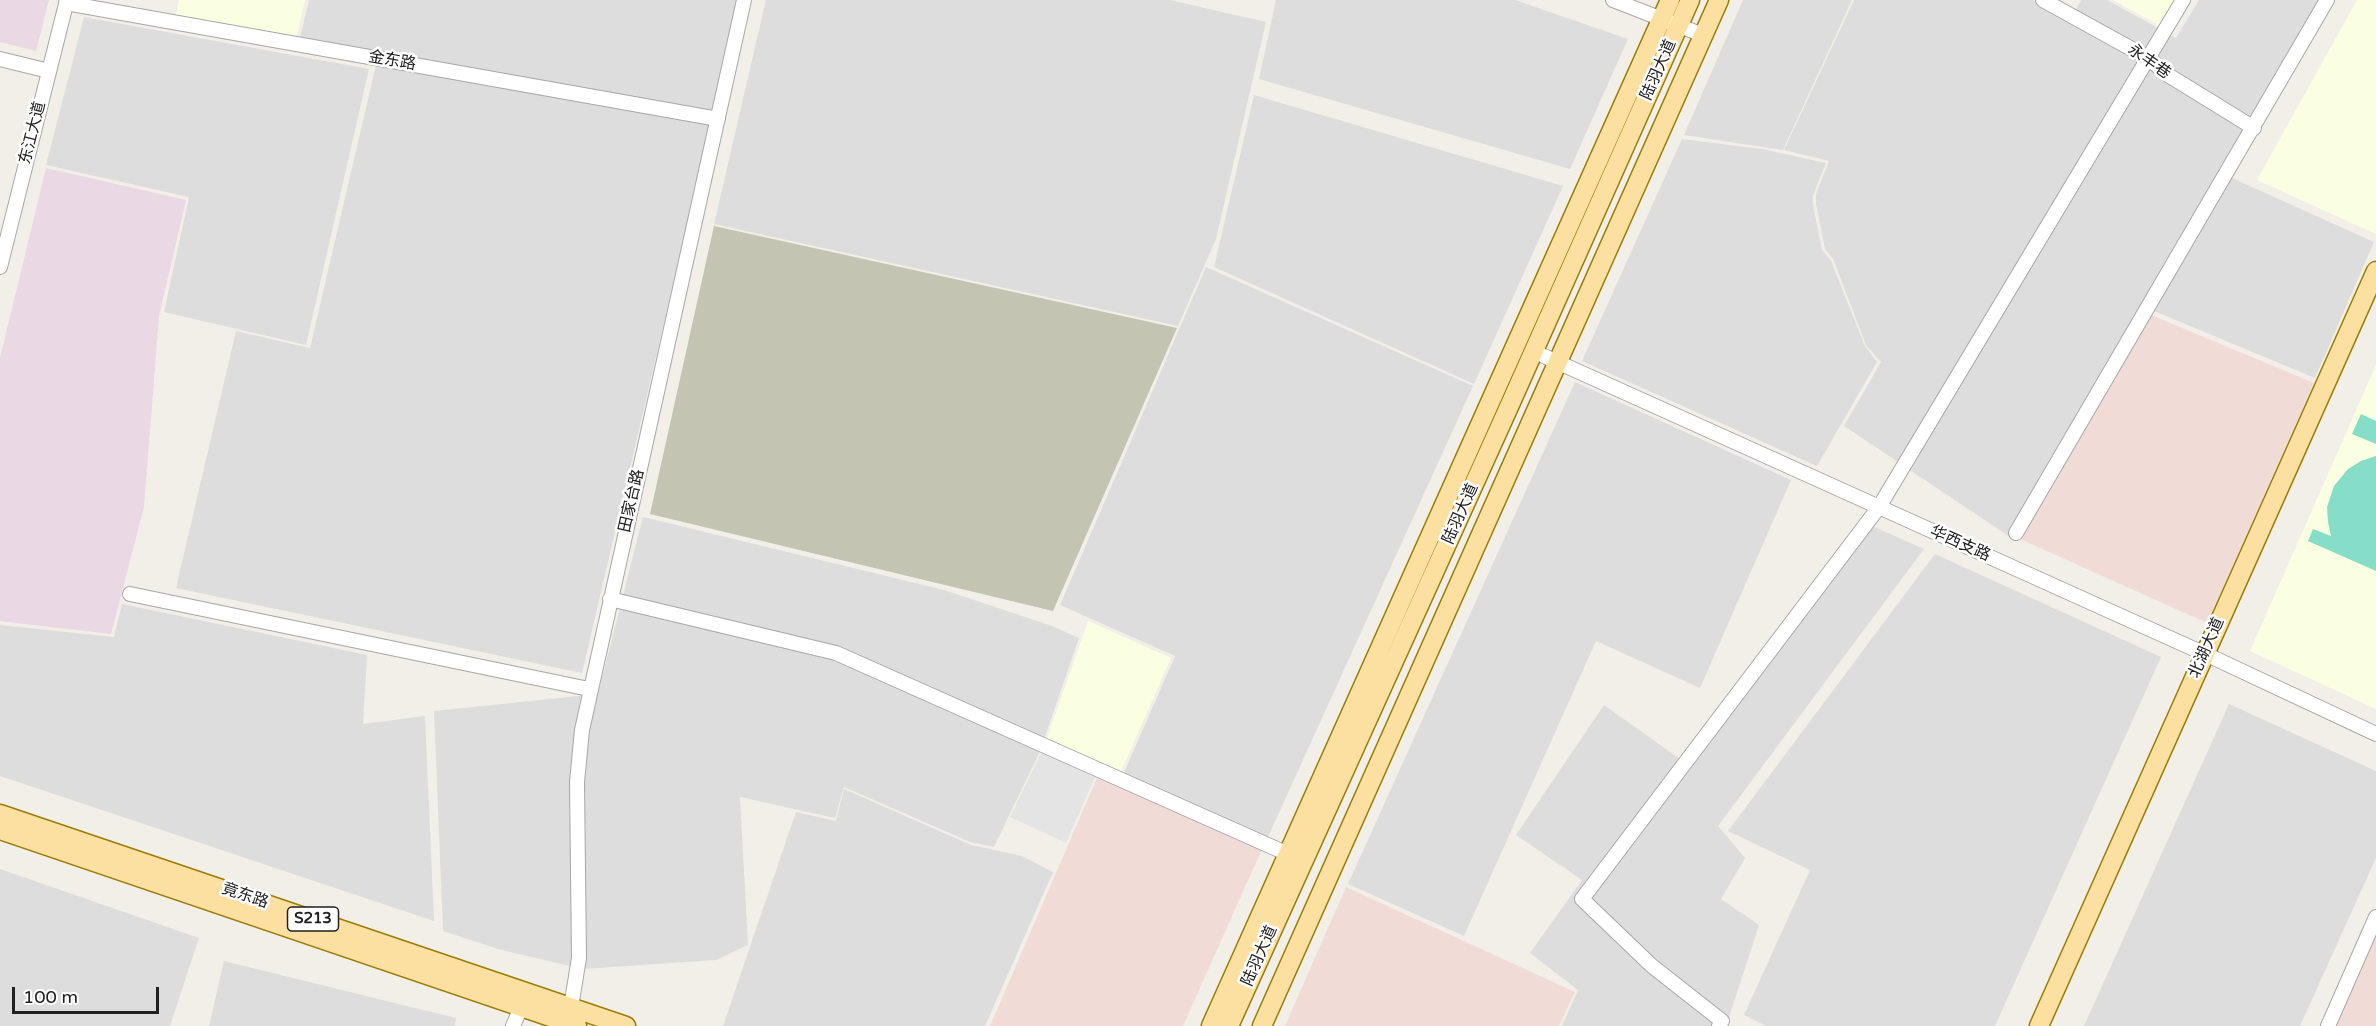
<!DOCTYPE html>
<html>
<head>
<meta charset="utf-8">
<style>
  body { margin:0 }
  #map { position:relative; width:2376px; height:1026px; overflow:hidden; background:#f1efe7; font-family:"Varela Round",sans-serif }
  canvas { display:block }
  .scale { position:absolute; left:12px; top:987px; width:147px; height:27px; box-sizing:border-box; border:3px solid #202020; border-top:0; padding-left:8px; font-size:18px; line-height:21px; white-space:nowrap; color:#202020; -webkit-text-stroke:4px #fff; paint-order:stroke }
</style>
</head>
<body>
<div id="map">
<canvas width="2376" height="1026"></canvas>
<div class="scale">100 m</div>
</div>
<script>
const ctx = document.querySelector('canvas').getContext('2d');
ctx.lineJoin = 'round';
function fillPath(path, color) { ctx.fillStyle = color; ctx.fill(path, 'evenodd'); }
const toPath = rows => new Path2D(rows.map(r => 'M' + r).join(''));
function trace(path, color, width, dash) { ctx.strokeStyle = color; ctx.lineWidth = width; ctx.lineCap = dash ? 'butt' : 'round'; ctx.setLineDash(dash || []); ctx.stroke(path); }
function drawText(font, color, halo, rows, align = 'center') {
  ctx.font = font + ' "Varela Round","Noto Sans SC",sans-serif'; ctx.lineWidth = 5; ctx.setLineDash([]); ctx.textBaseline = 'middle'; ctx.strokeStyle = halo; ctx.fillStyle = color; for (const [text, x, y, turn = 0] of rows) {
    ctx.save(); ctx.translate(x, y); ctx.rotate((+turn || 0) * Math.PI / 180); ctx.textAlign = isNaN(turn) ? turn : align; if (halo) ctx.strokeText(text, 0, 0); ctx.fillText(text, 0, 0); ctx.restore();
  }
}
const residential = toPath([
  [309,0,739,0,714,111,300,38],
  [766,0,1170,0,1266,22,1216,239,1178,326,714,224],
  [1276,0,1515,0,1628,39,1570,169,1259,79],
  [1743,0,1852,0,1783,150,1684,135],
  [1854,0,2033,0,2071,19,2081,0,2107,0,2176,38,2199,0,2321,0,2010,537,1844,426,1881,362,1866,345,1833,259,1825,249,1816,204,1816,194,1829,161,1784,150],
  [84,17,369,69,306,345,164,312,189,197,46,165],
  [376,65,711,122,582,673,176,588,236,331,310,348],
  [1254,95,1563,186,1474,384,1214,267],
  [1682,139,1762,149,1826,163,1813,195,1813,205,1822,250,1831,261,1865,346,1877,362,1817,466,1582,361],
  [2232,178,2374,242,2315,378,2154,311],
  [1206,267,1473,386,1267,839,1123,775,1175,656,1060,605],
  [1575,382,1791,480,1700,688,1596,641,1464,936,1348,884],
  [643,517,944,590,1052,626,1079,638,1040,751,994,847,970,842,844,787,835,818,740,797,748,945,716,960,582,969,498,949,443,931,434,711,598,694],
  [1872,526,1924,549,1718,826,1745,858,1721,899,1759,925,1726,1026,1562,1026,1578,990,1530,953,1582,880,1516,835,1604,705,1690,766],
  [1935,554,2161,657,1995,1026,1766,1026,1744,1015,1810,870,1728,831],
  [122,604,367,655,363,724,425,716,434,921,0,776,0,625,114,637],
  [2229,704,2376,771,2376,858,2300,1026,2084,1026],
  [844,789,971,845,1022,856,1053,872,985,1026,723,1026,796,812,836,821],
  [0,869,199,938,170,1026,0,1026],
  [224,961,456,1018,455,1026,209,1026]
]);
const commercial = toPath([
  [2151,315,2314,383,2207,623,2020,539],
  [1097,778,1262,849,1183,1026,990,1026],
  [1346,887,1575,992,1559,1026,1285,1026],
  [2376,933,2376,1026,2335,1026]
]);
const industrial = toPath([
  [0,0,49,0,36,51,0,42],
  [46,168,186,200,159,316,144,507,111,634,0,621,0,358]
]);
const education = toPath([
  [179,0,305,0,297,36,176,15],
  [2113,0,2175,0,2160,26],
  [2357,0,2376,0,2376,234,2257,180],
  [2376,365,2376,709,2250,651],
  [1088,621,1171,658,1120,774,1046,741]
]);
const construction = toPath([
  [714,226,1177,328,1053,611,650,514]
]);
const pitch = toPath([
  [2361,414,2376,421,2376,444,2352,434],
  [2376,456,2376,571,2308,541,2313,529,2331,536,2328,522,2327,507,2334,486,2348,469,2361,461]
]);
const parking = toPath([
  [1041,753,1095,777,1066,843,1010,817]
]);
const minor = toPath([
  [1613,0,1703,35],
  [2043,0,2148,58,2168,75,2254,128],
  [66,3,718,119],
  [0,59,49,71],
  [0,267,67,0],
  [1544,356,2214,658,2376,734],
  [2016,533,2327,0],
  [130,594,589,689],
  [610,599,836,653,1288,854],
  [571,1007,579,958,577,782,582,730,744,0],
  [513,1026,524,1000],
  [1719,1026,1722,1021,1652,966,1582,899,1879,507,2183,0],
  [2328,1026,2376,917]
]);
const major = toPath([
  [0,814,626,1026],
  [0,830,577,1026],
  [1211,1026,1670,0],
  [1229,1026,1508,409,1690,0],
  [1262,1026,1719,0],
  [2039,1026,2376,271]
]);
const shields = [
  [313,919,51]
];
const shieldNames = [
  ["S213",313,919]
];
const streetNames = [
  ["金东路",392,61,10],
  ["永丰巷",2149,62,35],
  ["陆羽大道",1659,70,-66],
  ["东江大道",33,133,-76],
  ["田家台路",632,501,-77],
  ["陆羽大道",1461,514,-66],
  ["华西支路",1960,544,24],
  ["北湖大道",2207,648,-66],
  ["竟东路",245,896,19],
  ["陆羽大道",1260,956,-66]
];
fillPath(residential, '#dedddd');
fillPath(commercial, '#f1dbd7');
fillPath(industrial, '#ead9e4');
fillPath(education, '#fbffe2');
fillPath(construction, '#c3c5b2');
fillPath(pitch, '#86dec8');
fillPath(parking, '#e4e4e4');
trace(minor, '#a7a7a7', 16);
trace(major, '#9b7c02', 21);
trace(minor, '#fff', 14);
trace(major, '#fbe0a2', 18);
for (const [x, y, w] of shields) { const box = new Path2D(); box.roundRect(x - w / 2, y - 12, w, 24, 4.5); ctx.fillStyle = '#fff'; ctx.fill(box); trace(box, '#202020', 1.5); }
drawText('bold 15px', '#202020', null, shieldNames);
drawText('16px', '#202020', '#fff', streetNames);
</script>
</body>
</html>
